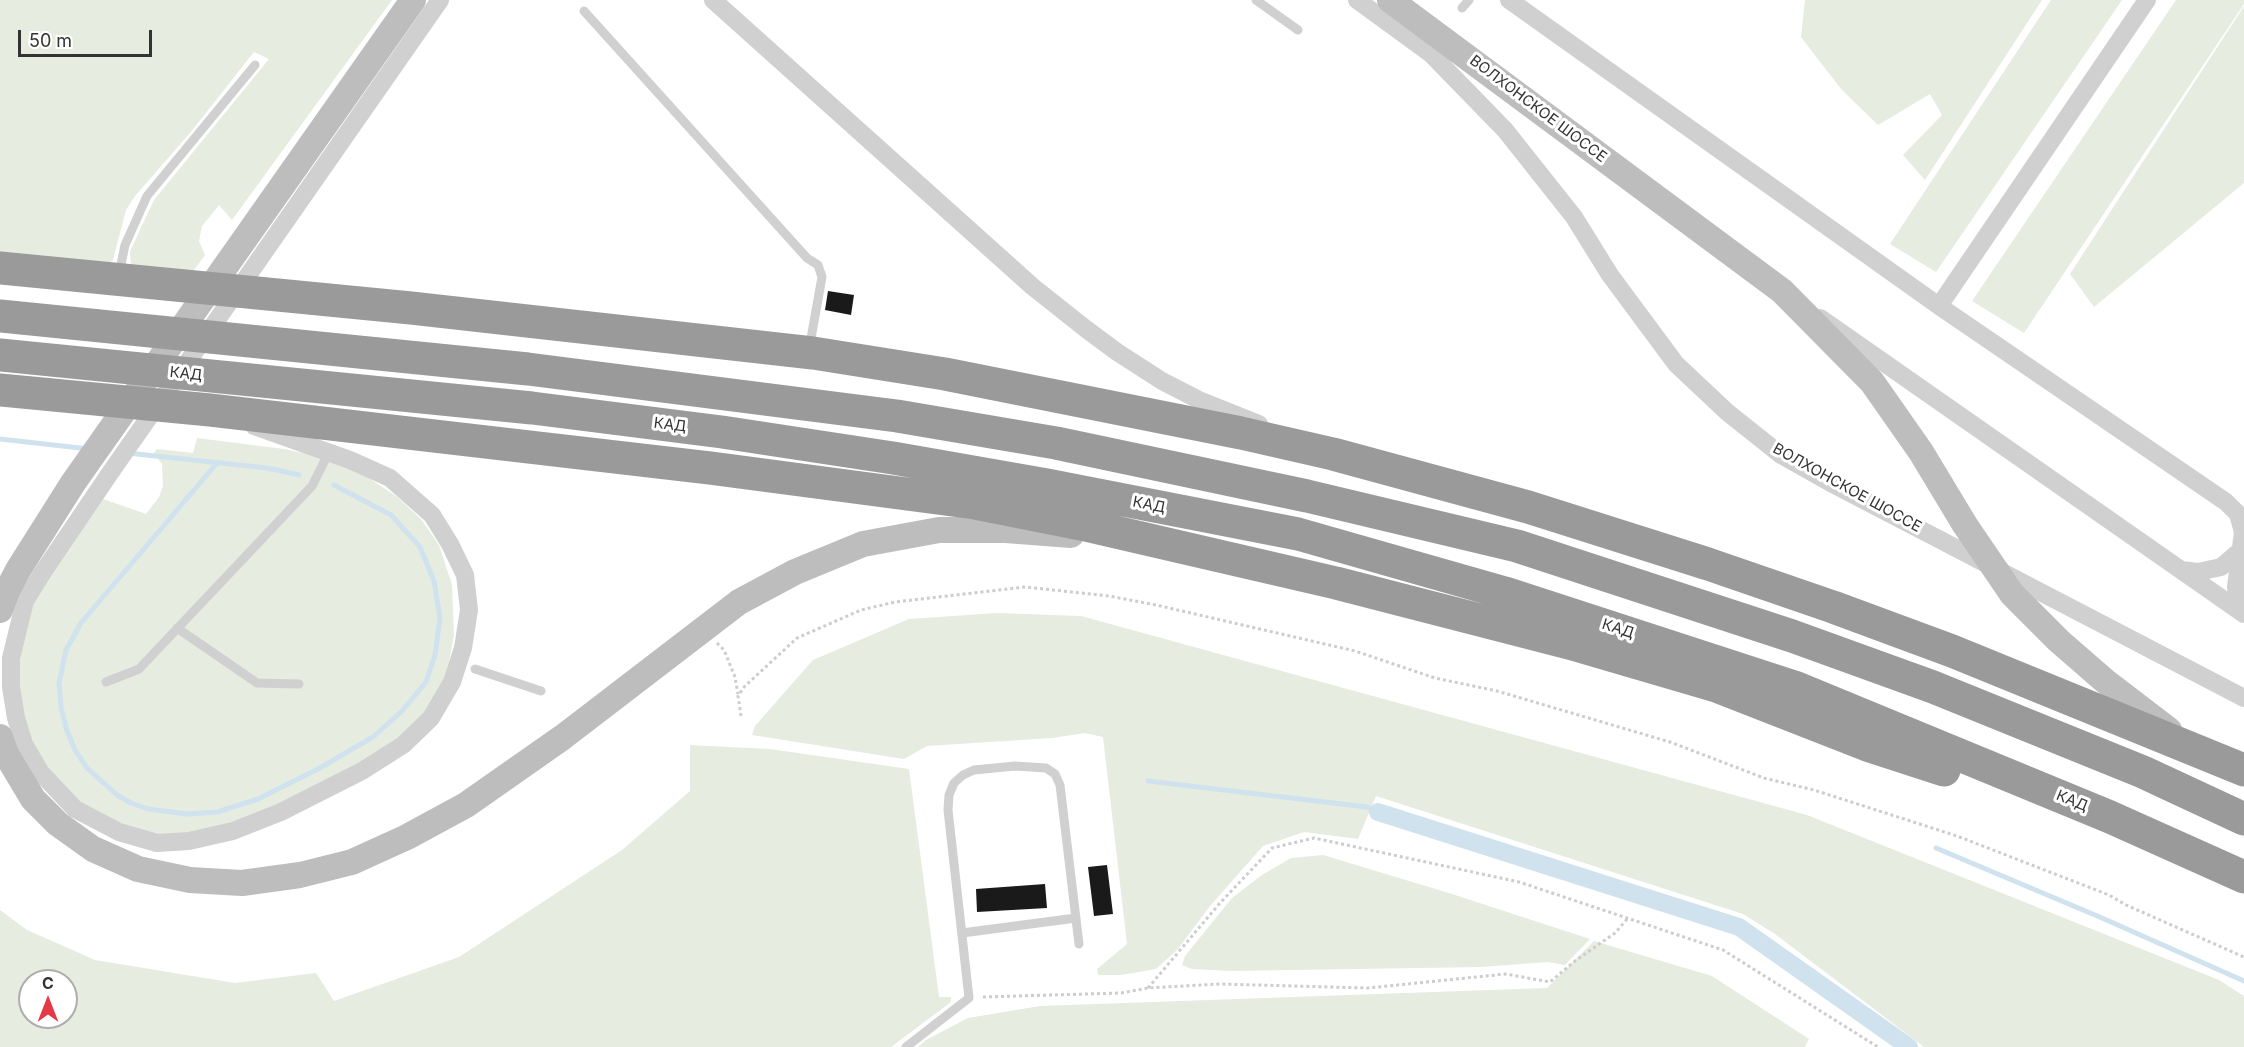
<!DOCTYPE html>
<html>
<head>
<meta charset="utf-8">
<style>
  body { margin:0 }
  #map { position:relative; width:2244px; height:1047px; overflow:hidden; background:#fff; font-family:Inter,sans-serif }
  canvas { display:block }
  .north { position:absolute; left:18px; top:969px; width:60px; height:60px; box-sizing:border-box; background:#fff; border:2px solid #adadad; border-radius:50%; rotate:0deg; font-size:16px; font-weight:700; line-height:24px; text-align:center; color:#333 }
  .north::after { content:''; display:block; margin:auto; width:21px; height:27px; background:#e63946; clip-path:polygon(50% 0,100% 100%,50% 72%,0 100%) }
  .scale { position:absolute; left:18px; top:30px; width:134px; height:27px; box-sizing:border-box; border:3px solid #333; border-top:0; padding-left:8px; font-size:18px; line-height:21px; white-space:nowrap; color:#333; -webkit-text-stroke:4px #fff; paint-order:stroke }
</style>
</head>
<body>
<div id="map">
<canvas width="2244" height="1047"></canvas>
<div class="north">С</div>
<div class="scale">50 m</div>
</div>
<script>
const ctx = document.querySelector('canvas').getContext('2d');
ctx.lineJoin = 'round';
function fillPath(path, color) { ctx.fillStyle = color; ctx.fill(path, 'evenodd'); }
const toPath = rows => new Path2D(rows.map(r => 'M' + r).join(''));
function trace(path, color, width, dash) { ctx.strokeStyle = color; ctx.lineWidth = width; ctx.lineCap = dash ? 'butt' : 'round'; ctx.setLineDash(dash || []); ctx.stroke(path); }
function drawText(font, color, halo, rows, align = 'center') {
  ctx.font = font + ' Inter,sans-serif'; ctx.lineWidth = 6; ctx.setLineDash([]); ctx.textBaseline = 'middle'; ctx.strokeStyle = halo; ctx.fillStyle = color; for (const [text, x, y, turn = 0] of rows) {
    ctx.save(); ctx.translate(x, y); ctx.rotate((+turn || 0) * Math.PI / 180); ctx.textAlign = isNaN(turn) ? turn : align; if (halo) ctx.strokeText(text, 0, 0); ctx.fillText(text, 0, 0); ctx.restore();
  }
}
const green = toPath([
  [0,0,392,0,232,220,219,205,202,226,199,241,205,255,186,281,131,267,130,251,154,200,269,59,254,52,190,133,135,196,126,210,113,260,100,271,0,262],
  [1805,0,2042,0,1925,180,1903,155,1942,115,1930,94,1878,125,1841,89,1801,37],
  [2051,0,2122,0,1936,272,1890,244],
  [2176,0,2244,0,2244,4,2024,333,1972,301],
  [2244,6,2244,183,2094,307,2070,274],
  [197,438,284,449,326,458,364,475,396,496,421,519,439,545,452,585,454,635,447,672,439,690,425,713,396,742,318,788,209,832,155,835,86,811,29,747,13,679,29,608,103,499,146,514,159,497,163,486,162,464,154,453,157,449,193,453],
  [997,613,1081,616,1807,815,2219,980,2244,996,2244,1047,1924,1047,1775,934,1743,914,1376,796,1358,839,1304,832,1263,846,1210,906,1178,949,1156,969,1121,975,1098,975,1097,969,1127,944,1103,737,1085,733,1052,738,927,746,904,759,752,735,755,726,813,660,909,619],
  [690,745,770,749,909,769,939,997,951,997,951,1002,891,1047,0,1047,0,910,27,930,95,960,235,983,316,973,334,1001,459,957,622,850,690,791],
  [30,981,66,981,66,1017,30,1017],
  [1323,855,1452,894,1590,939,1565,965,1548,962,1481,967,1230,971,1192,969,1182,965,1185,956,1232,898,1262,875,1291,858],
  [1594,941,1712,976,1809,1039,1805,1047,918,1047,926,1040,968,1018,1040,1006,1547,988]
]);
const stream = toPath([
  [0,439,89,449],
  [128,453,267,468,299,475],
  [217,463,81,623,66,650,59,683,61,707,66,728,75,750,87,768,117,795,131,803,148,809,187,814,217,812,258,799,318,769,373,737,402,711,426,682,435,655,440,618,434,581,420,547,391,515,334,485],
  [1148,781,1367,807,1378,812],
  [1936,848,2102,918,2244,981]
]);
const canal = toPath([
  [1378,812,1739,927,1909,1047]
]);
const building = toPath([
  [828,291,854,295,851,315,825,310],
  [1107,865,1113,914,1094,916,1088,867],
  [1045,884,1047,908,977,912,976,889]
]);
const path = toPath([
  [717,643,724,650,735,677,738,694],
  [741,716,738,696,744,687,797,638,861,610,895,602,1025,587,1109,596,1156,605,1355,651,1435,678,1497,691,1670,742,1764,778,1814,790,1957,836,2109,895,2126,905,2244,957],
  [1148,988,1220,903,1272,848,1314,838,1519,882,1723,950,1878,1047],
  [983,997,1121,993,1148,988,1220,984,1368,988,1506,974,1550,982,1575,961,1615,933,1628,918]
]);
const service = toPath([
  [1256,0,1298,30],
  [1462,8,1469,0],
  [584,11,807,258,818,265,822,277,810,344],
  [119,274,125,245,147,196,255,65],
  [177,628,257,683,299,684],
  [475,669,541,691],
  [106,682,139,669,312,486,326,458],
  [962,933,1076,918],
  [906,1047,969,998,948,810,949,795,954,783,963,775,974,770,1015,766,1046,768,1055,774,1060,785,1079,944]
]);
const minor = toPath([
  [713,0,1033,287,1086,329,1117,352,1162,381,1199,400,1259,424],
  [1357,0,1431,54,1505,130,1574,217,1610,275,1676,364,1727,412,1781,455,1829,482,2244,698],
  [1509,0,1939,306,2226,502,2238,514,2243,532,2236,587,2237,598,2244,609],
  [1939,306,2147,0],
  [1820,318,2244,614],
  [254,426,350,460,390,478,432,515,450,544,465,575,469,610,463,648,452,682,431,718,403,745,362,771,281,812,233,831,189,841,157,843,119,832,75,809,41,773,24,744,16,718,11,687,11,658,25,601,41,575,108,476,440,0],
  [2181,570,2198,572,2221,567,2241,550]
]);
const secondary = toPath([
  [1390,0,1782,291,1872,382,1921,452,1965,525,2012,594,2059,641,2105,681,2169,730],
  [0,610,7,591,18,570,73,483,413,0],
  [0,737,6,754,33,799,58,824,93,849,138,869,190,880,242,883,300,875,352,862,407,837,466,805,563,737,739,602,795,572,863,544,939,530,1006,530,1071,535]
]);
const motorway = toPath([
  [0,268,411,308,813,353,945,374,1241,433,1333,454,1528,507,1708,564,1833,607,1952,651,2244,770],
  [0,316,528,369,897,416,1056,443,1307,496,1517,546,1792,636,1933,687,2143,772,2244,819],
  [0,355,532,408,722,432,893,458,1047,485,1298,534,1505,593,1797,688,2110,817,2244,877],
  [0,390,210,410,710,468,975,503,1081,524,1336,583,1569,643,1716,686,1867,745,1944,770]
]);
const streetNames = [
  ["ВОЛХОНСКОЕ ШОССЕ",1538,109,37],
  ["КАД",186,374,6],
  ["КАД",670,425,7],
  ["ВОЛХОНСКОЕ ШОССЕ",1847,488,29],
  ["КАД",1149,505,11],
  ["КАД",1618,629,18],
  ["КАД",2072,801,22]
];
fillPath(green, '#e6ecdf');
trace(stream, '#cfe2ee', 5);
trace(canal, '#cfe2ee', 18);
fillPath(building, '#1a1a1a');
trace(path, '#cdcdcd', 3, [3, 3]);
trace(service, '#d0d0d0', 9);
trace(minor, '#d0d0d0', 18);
trace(secondary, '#bdbdbd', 26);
trace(motorway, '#9a9a9a', 33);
drawText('15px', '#333', '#fff', streetNames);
</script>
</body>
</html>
